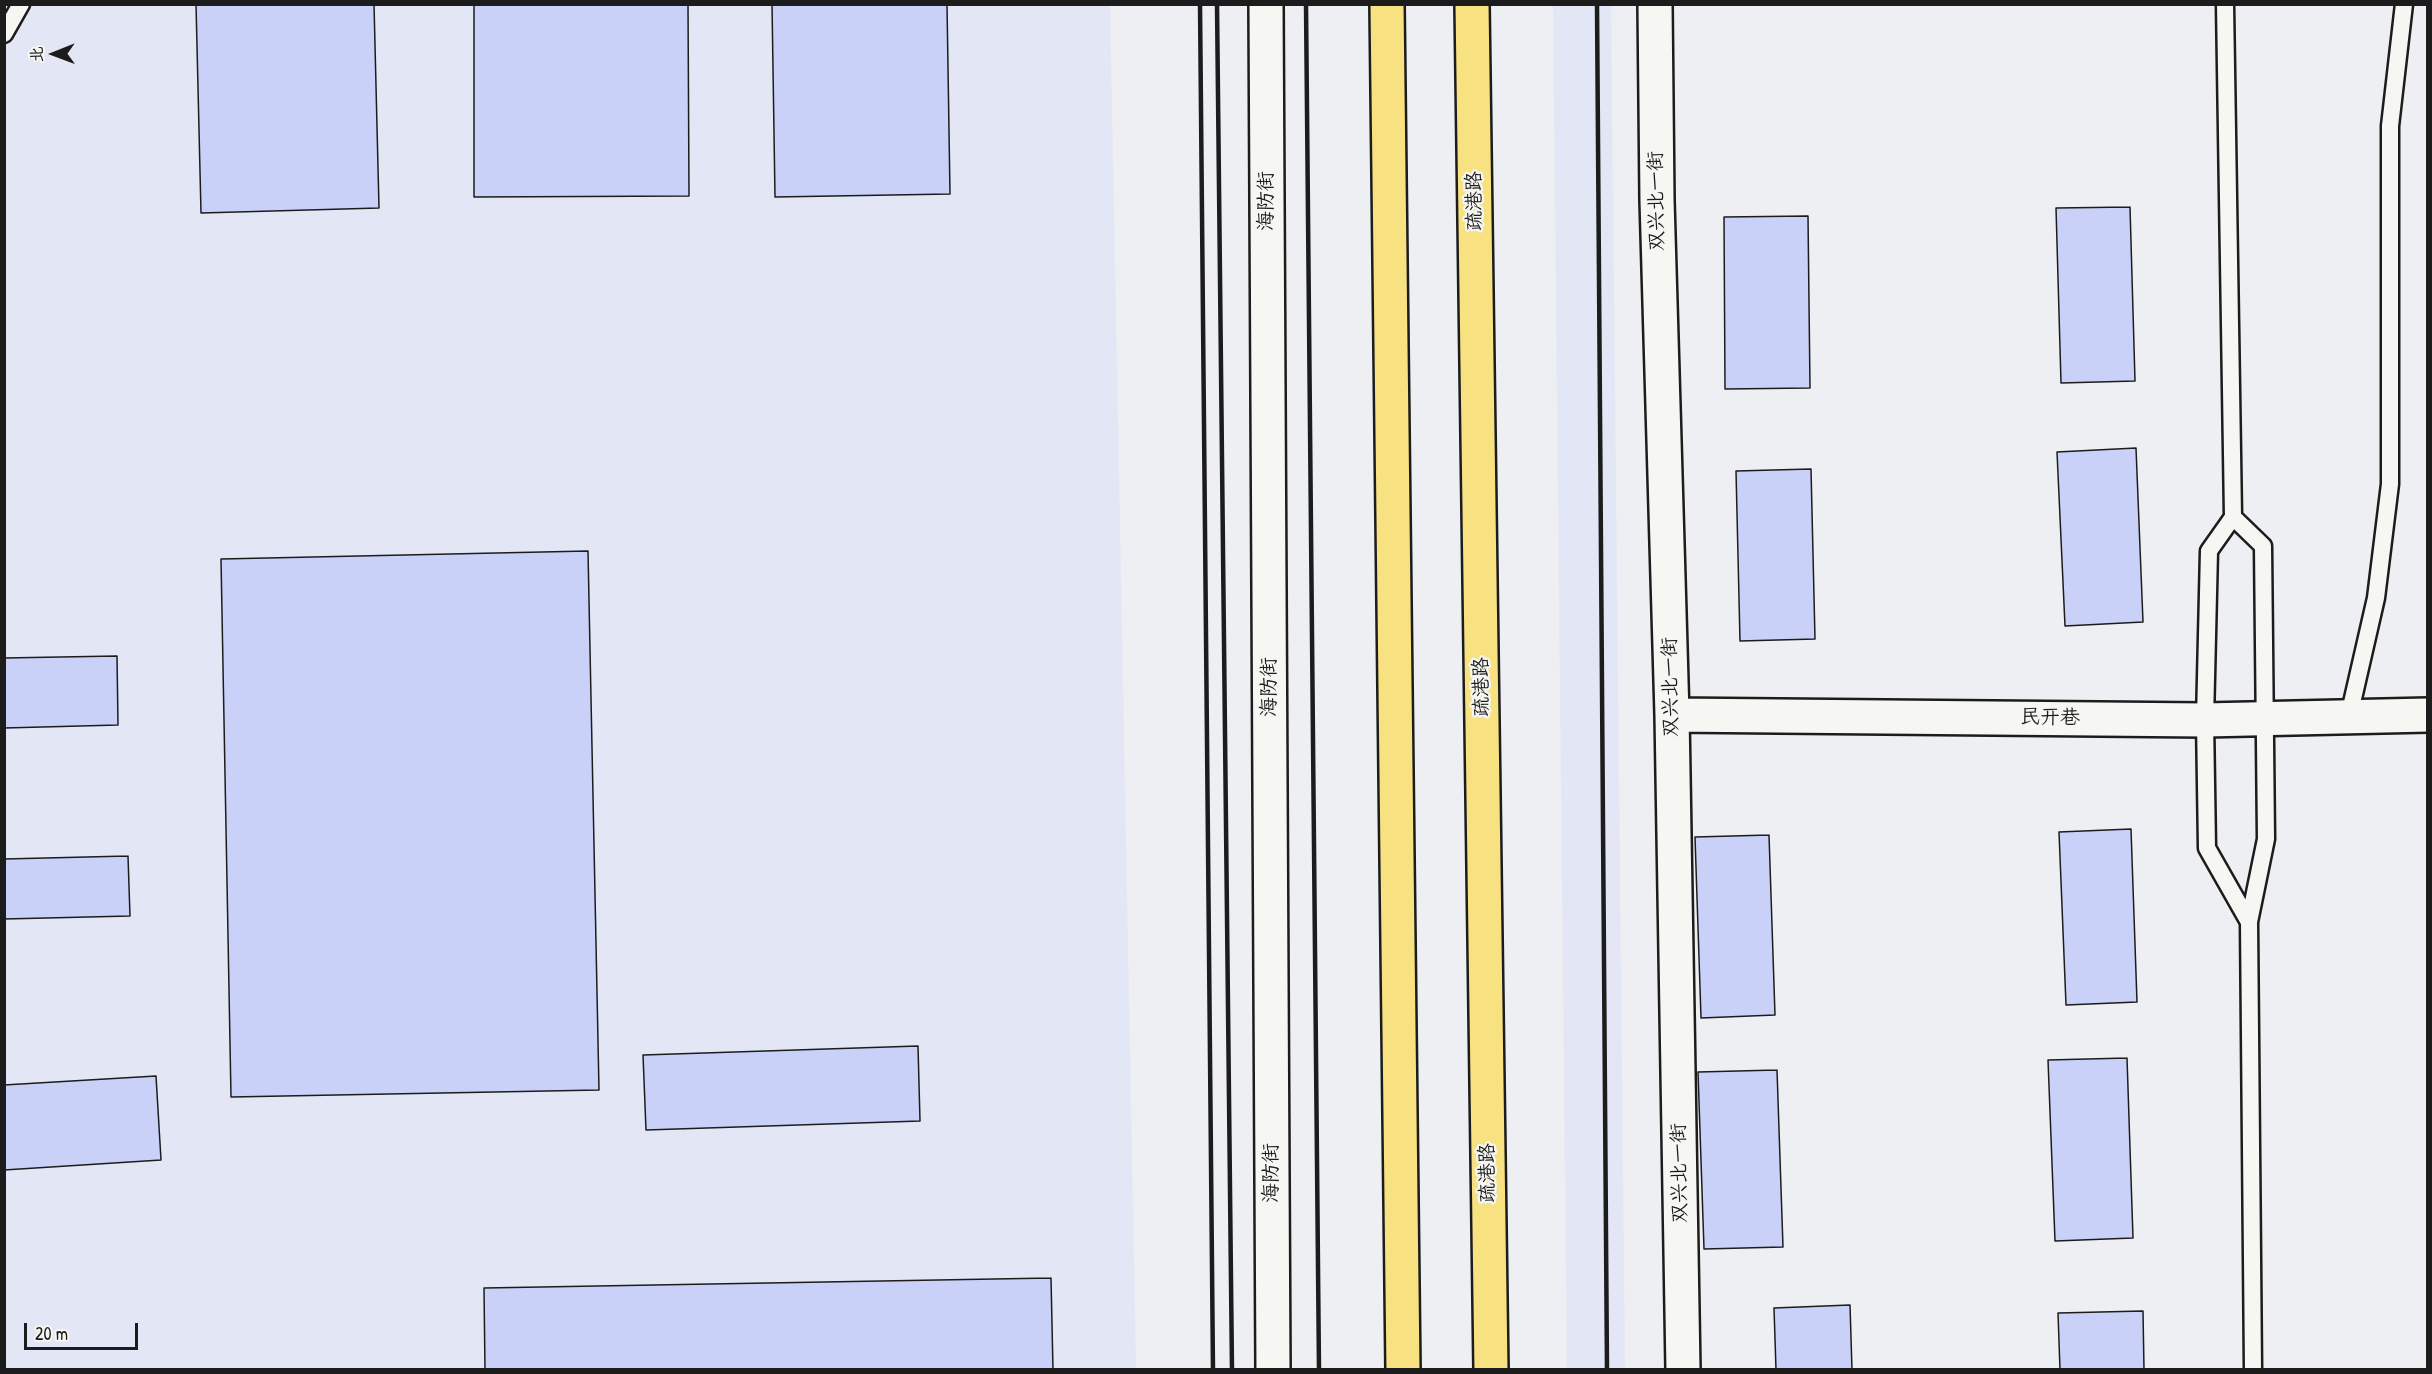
<!DOCTYPE html>
<html>
<head>
<meta charset="utf-8">
<style>
  body { margin:0 }
  #map { position:relative; width:2432px; height:1374px; overflow:hidden; background:#edeff3; font-family:"Patrick Hand","LXGW WenKai TC",sans-serif }
  canvas { display:block }
  .frame { position:absolute; inset:0; border:6px solid #1c1c1c; pointer-events:none }
  .north { position:absolute; left:24px; top:24px; width:60px; height:60px; -webkit-text-stroke:4px #f6f6f2; paint-order:stroke; rotate:269deg; font-size:16px; font-weight:700; line-height:24px; text-align:center; color:#1c1c1c }
  .north::after { content:''; display:block; margin:auto; width:21px; height:27px; background:#1c1c1c; clip-path:polygon(50% 0,100% 100%,50% 72%,0 100%) }
  .scale { position:absolute; left:24px; top:1323px; width:114px; height:27px; box-sizing:border-box; border:3px solid #1c1c1c; border-top:0; padding-left:8px; font-size:18px; line-height:21px; white-space:nowrap; color:#1c1c1c; -webkit-text-stroke:4px #f6f6f2; paint-order:stroke }
</style>
</head>
<body>
<div id="map">
<canvas width="2432" height="1374"></canvas>
<div class="frame"></div>
<div class="north">北</div>
<div class="scale">20 m</div>
</div>
<script>
const ctx = document.querySelector('canvas').getContext('2d');
ctx.lineJoin = 'round';
function fillPath(path, color) { ctx.fillStyle = color; ctx.fill(path, 'evenodd'); }
const toPath = rows => new Path2D(rows.map(r => 'M' + r).join(''));
function trace(path, color, width, dash) { ctx.strokeStyle = color; ctx.lineWidth = width; ctx.lineCap = dash ? 'butt' : 'round'; ctx.setLineDash(dash || []); ctx.stroke(path); }
function drawText(font, color, halo, rows, align = 'center') {
  ctx.font = font + ' "Patrick Hand","LXGW WenKai TC",sans-serif'; ctx.lineWidth = 4.5; ctx.setLineDash([]); ctx.textBaseline = 'middle'; ctx.strokeStyle = halo; ctx.fillStyle = color; for (const [text, x, y, turn = 0] of rows) {
    ctx.save(); ctx.translate(x, y); ctx.rotate((+turn || 0) * Math.PI / 180); ctx.textAlign = isNaN(turn) ? turn : align; if (halo) ctx.strokeText(text, 0, 0); ctx.fillText(text, 0, 0); ctx.restore();
  }
}
const built = toPath([
  [5,5,1110,5,1136,1369,5,1370],
  [1553,5,1611,5,1625,1369,1567,1369]
]);
const building = toPath([
  [196,4,374,4,379,208,201,213,196,4],
  [474,4,688,4,689,196,474,197,474,4],
  [772,4,947,4,950,194,775,197,772,4],
  [2130,207,2135,381,2061,383,2056,208,2130,207],
  [1808,216,1810,388,1725,389,1724,217,1808,216],
  [2136,448,2143,622,2065,626,2057,452,2136,448],
  [1811,469,1815,639,1740,641,1736,471,1811,469],
  [588,551,599,1090,231,1097,221,559,588,551],
  [117,656,118,725,4,728,4,658,117,656],
  [2131,829,2137,1002,2066,1005,2059,832,2131,829],
  [1769,835,1775,1015,1701,1018,1695,837,1769,835],
  [128,856,130,916,4,919,4,859,128,856],
  [918,1046,920,1121,646,1130,643,1055,918,1046],
  [2127,1058,2133,1238,2055,1241,2048,1060,2127,1058],
  [1777,1070,1783,1247,1704,1249,1698,1072,1777,1070],
  [156,1076,161,1160,4,1170,4,1085,156,1076],
  [1051,1278,1053,1370,485,1370,484,1288,1051,1278],
  [1850,1305,1852,1370,1776,1370,1774,1308,1850,1305],
  [2143,1311,2144,1370,2060,1370,2058,1313,2143,1311]
]);
const lane = toPath([
  [2225,4,2233,517,2209,551,2205,720,2207,848,2249,922,2266,839,2263,546,2233,517],
  [4,34,21,4],
  [2349,716,2376,598,2390,484,2390,126,2404,4],
  [2249,922,2253,1370]
]);
const street = toPath([
  [1655,4,1657,200,1672,715,1683,1370],
  [1672,715,2205,720,2428,715]
]);
const secondary = toPath([
  [1266,4,1273,1370]
]);
const highway = toPath([
  [1387,4,1403,1370],
  [1472,4,1491,1370]
]);
const rail = toPath([
  [1200,4,1213,1370],
  [1217,4,1232,1370],
  [1306,4,1319,1370],
  [1597,4,1607,1370]
]);
const streetNames = [
  ["海防街",1267,201,-90],
  ["疏港路",1475,201,-91],
  ["双兴北一街",1657,201,-91],
  ["海防街",1270,687,-90],
  ["疏港路",1482,687,-91],
  ["双兴北一街",1671,687,-91],
  ["民开巷",2050,718,1],
  ["海防街",1272,1173,-90],
  ["疏港路",1488,1173,-91],
  ["双兴北一街",1680,1173,-91]
];
fillPath(built, '#e2e6f5');
fillPath(building, '#c9d1f9');
trace(building, '#1c1c1c', 1.5);
trace(lane, '#1c1c1c', 21);
trace(street, '#1c1c1c', 38);
trace(secondary, '#1c1c1c', 38);
trace(highway, '#1c1c1c', 38);
trace(lane, '#f6f6f2', 16);
trace(street, '#f6f6f2', 33);
trace(secondary, '#f6f6f2', 33);
trace(highway, '#f8e181', 33);
trace(rail, '#1c1c1c', 4.5);
drawText('20px', '#1c1c1c', '#f6f6f2', streetNames);
</script>
</body>
</html>
